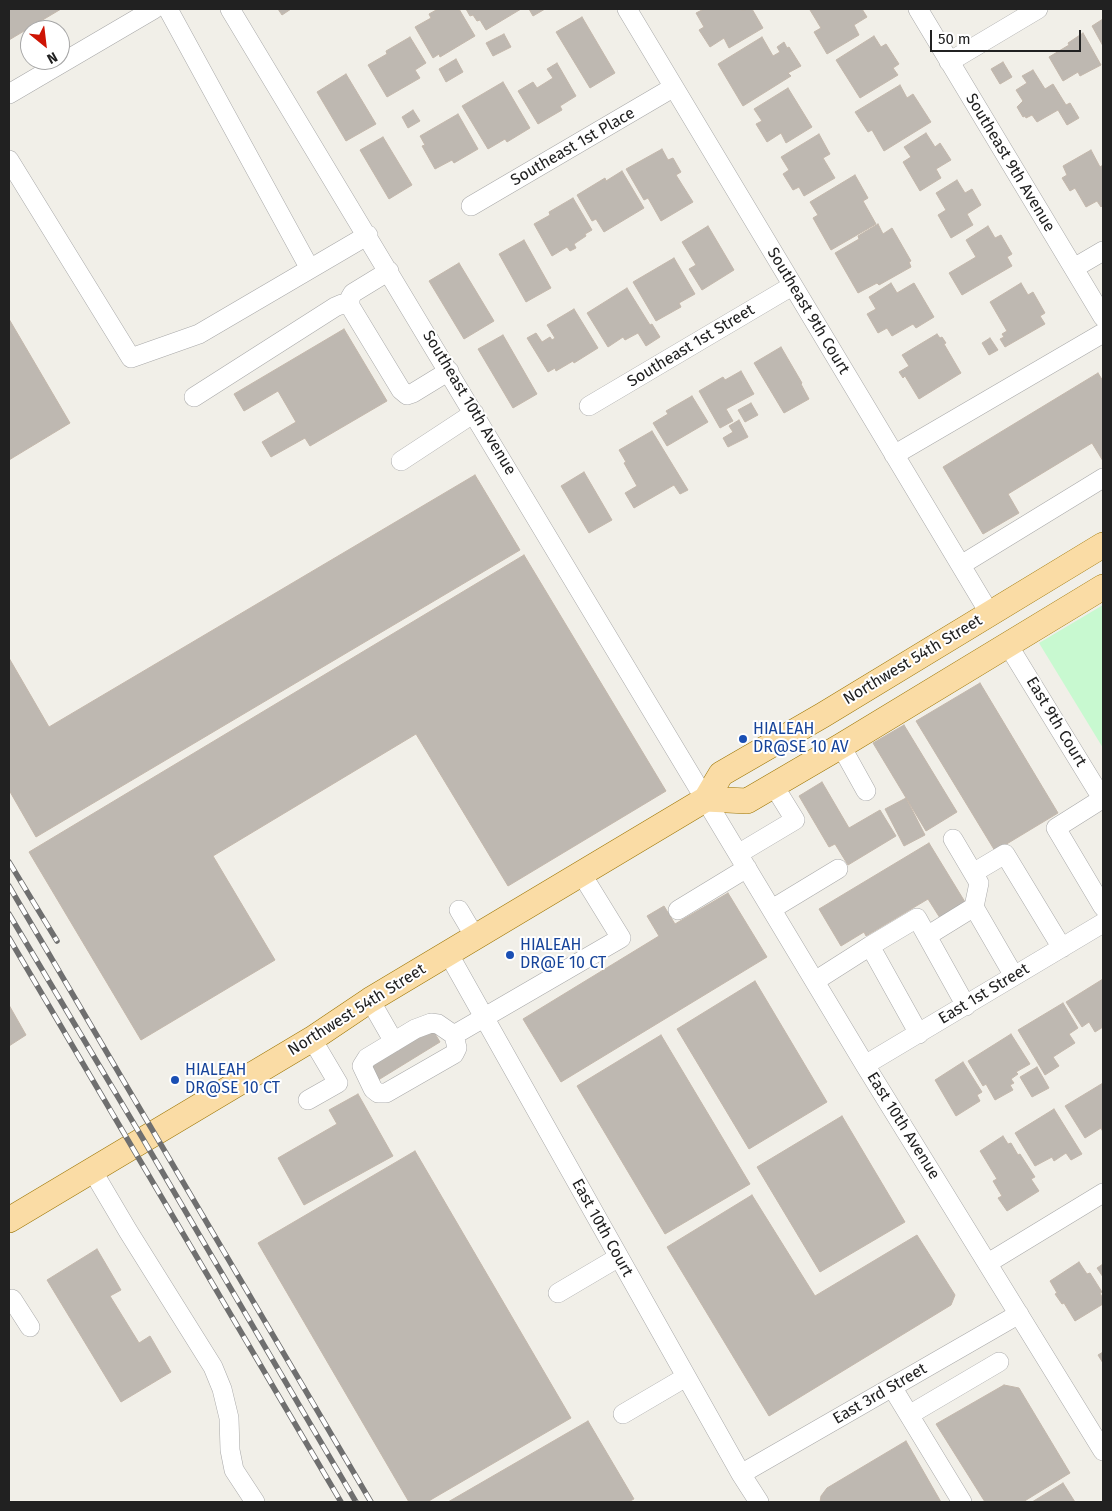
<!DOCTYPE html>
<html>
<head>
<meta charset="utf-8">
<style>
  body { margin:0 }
  #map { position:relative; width:1112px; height:1511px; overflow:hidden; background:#f1efe8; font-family:"Fira Sans",sans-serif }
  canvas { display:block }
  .frame { position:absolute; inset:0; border:10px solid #212121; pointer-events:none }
  .north { position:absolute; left:20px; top:20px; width:50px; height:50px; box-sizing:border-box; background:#fff; border:1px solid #a6a6a6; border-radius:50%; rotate:151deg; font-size:14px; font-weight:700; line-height:20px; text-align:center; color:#212121 }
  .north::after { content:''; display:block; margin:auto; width:18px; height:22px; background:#ce1404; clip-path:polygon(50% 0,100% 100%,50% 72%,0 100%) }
  .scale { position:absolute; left:930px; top:30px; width:151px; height:22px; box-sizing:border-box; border:2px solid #212121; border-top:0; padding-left:6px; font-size:15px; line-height:18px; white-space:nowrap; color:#212121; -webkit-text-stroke:4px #fff; paint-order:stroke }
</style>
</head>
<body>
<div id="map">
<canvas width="1112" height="1511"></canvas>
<div class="frame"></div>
<div class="north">N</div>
<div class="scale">50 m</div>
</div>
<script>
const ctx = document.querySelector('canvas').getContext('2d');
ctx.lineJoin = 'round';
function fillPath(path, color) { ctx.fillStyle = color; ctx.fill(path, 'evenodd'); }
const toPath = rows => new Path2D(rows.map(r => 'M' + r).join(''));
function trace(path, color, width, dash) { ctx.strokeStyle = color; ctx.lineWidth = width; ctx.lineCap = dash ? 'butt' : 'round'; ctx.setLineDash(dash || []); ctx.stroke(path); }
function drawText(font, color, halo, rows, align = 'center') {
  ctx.font = font + ' "Fira Sans",sans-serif'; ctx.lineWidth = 4; ctx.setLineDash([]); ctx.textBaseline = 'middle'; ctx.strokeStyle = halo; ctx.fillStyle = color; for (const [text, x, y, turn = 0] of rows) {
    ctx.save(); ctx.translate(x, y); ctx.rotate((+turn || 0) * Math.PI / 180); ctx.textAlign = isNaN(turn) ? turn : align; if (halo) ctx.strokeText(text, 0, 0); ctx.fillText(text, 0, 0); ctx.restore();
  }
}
const park = toPath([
  [1103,605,1103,748,1039,643]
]);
const building = toPath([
  [9,9,61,9,9,40,9,9],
  [278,9,291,9,282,15,278,9],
  [438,9,459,9,475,36,440,57,439,54,433,58,415,27,431,18,429,14,438,9],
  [466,9,521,9,486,30,480,20,477,21,473,15,470,16,466,9],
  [529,9,545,9,533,16,529,9],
  [704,9,740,9,741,10,752,9,763,28,729,48,724,38,710,47,699,30,704,27,696,13,704,9],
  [812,9,862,9,867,17,854,25,859,35,827,54,814,32,821,28,810,10,812,9],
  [582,17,615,73,590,88,556,32,582,17],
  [1103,19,1103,46,1092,26,1103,19],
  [1083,33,1101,65,1080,76,1078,72,1063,81,1049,57,1069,45,1068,43,1083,33],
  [504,34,511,47,493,56,486,43,504,34],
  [874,36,881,47,886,44,899,64,893,68,898,75,860,98,836,60,874,36],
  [410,37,426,63,415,70,420,78,387,97,368,65,387,54,386,51,410,37],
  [762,37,773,56,780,52,777,47,784,42,787,48,789,47,801,66,788,73,791,76,743,106,718,64,762,37],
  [456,59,463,72,446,82,439,69,456,59],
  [1003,62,1012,77,1000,84,991,69,1003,62],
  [557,63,576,96,560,106,562,110,538,124,518,91,533,82,537,88,553,78,547,69,557,63],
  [1033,70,1045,89,1053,84,1066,105,1070,103,1079,118,1067,125,1058,110,1037,122,1032,115,1026,118,1025,116,1023,117,1017,107,1023,101,1016,90,1027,83,1022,76,1033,70],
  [346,74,376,124,346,141,317,92,346,74],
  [503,82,530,128,507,142,505,139,488,149,462,106,503,82],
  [900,85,907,98,913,94,931,122,884,151,872,130,868,132,855,112,900,85],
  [788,88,812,127,786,143,781,133,767,142,756,124,762,121,754,109,788,88],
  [413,110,420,121,408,128,402,117,413,110],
  [458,114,478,149,454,163,452,160,435,169,422,146,425,145,420,136,458,114],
  [926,133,935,147,940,143,951,160,936,169,941,178,920,191,903,162,911,157,904,147,926,133],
  [819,134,830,154,823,158,835,178,804,196,799,187,793,190,783,174,789,170,781,157,819,134],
  [383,137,412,185,389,199,360,150,383,137],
  [662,149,668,160,673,158,681,172,676,175,693,202,661,221,648,198,644,200,626,169,662,149],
  [1091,150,1100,167,1103,165,1103,205,1101,207,1097,201,1086,207,1075,188,1070,191,1062,178,1067,175,1063,166,1091,150],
  [622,171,644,208,604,232,596,219,592,221,577,195,605,178,606,181,622,171],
  [855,175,868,198,863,201,876,224,831,250,813,218,818,215,810,202,855,175],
  [957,180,965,193,972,189,981,205,967,214,973,225,951,238,938,215,946,210,936,193,957,180],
  [573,198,592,230,585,234,586,236,574,244,576,248,570,251,567,247,552,256,534,224,550,215,549,212,573,198],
  [878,224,883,234,892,228,911,261,909,262,911,267,879,285,877,283,858,293,835,253,859,239,858,236,878,224],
  [708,226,734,270,702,290,689,269,696,265,682,242,708,226],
  [988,226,995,238,1001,235,1012,254,1007,257,1012,266,962,295,949,273,976,257,966,240,988,226],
  [524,240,551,288,526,302,499,254,524,240],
  [674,258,695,294,679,303,681,307,656,321,633,282,674,258],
  [459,263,494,321,464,339,429,281,459,263],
  [891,283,897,293,914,283,934,317,916,328,913,324,892,336,887,328,878,333,867,314,876,309,869,297,891,283],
  [1021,283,1028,295,1033,292,1045,313,1040,316,1045,324,1005,347,1000,339,1004,337,1002,334,1007,331,990,302,1021,283],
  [627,288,650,325,652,324,660,337,646,346,638,333,625,340,623,337,608,347,587,313,627,288],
  [574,309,598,348,574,363,573,361,556,371,555,368,548,372,527,338,536,333,542,342,550,337,552,340,555,338,547,325,574,309],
  [9,319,70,423,9,460,9,319],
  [344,329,387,401,310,446,305,438,271,457,262,442,296,422,278,391,244,411,234,394,344,329],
  [937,334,940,338,942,337,946,343,944,344,961,373,919,399,905,376,903,378,899,372,909,366,902,355,937,334],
  [503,335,537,394,513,408,478,349,503,335],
  [990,338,998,350,989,355,982,343,990,338],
  [781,347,802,383,801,384,809,399,784,413,754,363,781,347],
  [741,371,754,394,726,409,733,421,720,428,699,391,723,377,725,380,741,371],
  [1098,373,1103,381,1103,461,1092,443,1008,494,1019,513,983,534,943,467,1098,373],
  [692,396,708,422,667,446,653,423,668,414,666,411,692,396],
  [751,403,758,415,745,422,738,410,751,403],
  [739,420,748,437,728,447,723,438,733,432,729,426,739,420],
  [652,431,688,490,680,494,674,485,634,508,625,493,637,486,624,463,626,462,619,450,652,431],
  [584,472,612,520,589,533,561,486,584,472],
  [475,475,520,550,36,837,9,790,9,658,49,727,475,475],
  [524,555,666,791,508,886,416,734,213,856,275,960,141,1040,29,852,524,555],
  [980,683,1058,813,995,851,916,721,980,683],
  [904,725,957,812,926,831,873,743,904,725],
  [822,782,849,828,880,810,896,836,848,865,835,844,829,847,799,796,822,782],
  [906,798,925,835,904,846,885,809,906,798],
  [929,843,965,902,940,918,928,899,866,936,864,932,841,946,819,909,929,843],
  [728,893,767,957,561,1082,523,1019,659,936,647,916,664,906,675,924,728,893],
  [1103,979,1103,1027,1095,1032,1089,1022,1082,1027,1066,1002,1103,979],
  [755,981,827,1102,749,1149,677,1029,755,981],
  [1063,1003,1078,1028,1069,1034,1075,1043,1053,1057,1059,1066,1045,1075,1018,1030,1063,1003],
  [9,1005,26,1035,9,1046,9,1005],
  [431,1027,440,1042,375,1082,366,1067,431,1027],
  [1011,1034,1030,1064,1016,1072,1018,1074,1011,1079,1014,1083,1010,1085,1013,1090,995,1100,986,1084,983,1086,968,1061,1011,1034],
  [661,1035,750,1184,665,1234,577,1086,661,1035],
  [963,1062,982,1092,977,1095,980,1101,956,1116,935,1080,963,1062],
  [1037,1067,1049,1088,1032,1097,1020,1077,1037,1067],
  [1103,1083,1103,1132,1101,1128,1085,1138,1065,1106,1103,1083],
  [358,1094,393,1156,304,1205,278,1158,337,1124,329,1110,358,1094],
  [1054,1109,1082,1154,1071,1160,1066,1153,1054,1161,1052,1157,1035,1166,1015,1133,1054,1109],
  [842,1116,905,1222,820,1272,757,1167,842,1116],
  [1003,1136,1008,1144,1011,1143,1018,1155,1020,1154,1035,1177,1031,1179,1039,1191,1007,1211,998,1198,1002,1196,993,1181,997,1179,980,1151,1003,1136],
  [415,1151,571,1418,427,1502,409,1502,258,1243,415,1151],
  [752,1195,815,1296,917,1235,955,1295,951,1305,769,1416,667,1247,752,1195],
  [97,1249,121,1290,110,1296,139,1343,150,1336,171,1372,121,1402,47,1280,97,1249],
  [1079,1262,1087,1274,1090,1273,1102,1292,1100,1293,1103,1299,1103,1304,1075,1321,1064,1303,1062,1304,1055,1294,1057,1293,1050,1281,1079,1262],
  [1103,1264,1103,1277,1097,1268,1103,1264],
  [1103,1352,1103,1363,1098,1355,1103,1352],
  [1004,1385,1019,1388,1070,1473,1023,1502,985,1502,936,1424,1004,1385],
  [588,1421,634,1499,628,1502,448,1502,588,1421],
  [906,1441,941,1502,820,1502,821,1496,827,1488,906,1441],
  [1063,1483,1075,1502,1032,1502,1063,1483]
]);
const minor = toPath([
  [168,9,310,269],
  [230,9,865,1065,1103,1451],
  [627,9,990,614],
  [918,9,1103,317],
  [949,62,1038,9],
  [9,94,154,9],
  [9,160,131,358,199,334,368,235],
  [471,206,674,87],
  [1074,268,1103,251],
  [389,271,353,293,350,298,350,306,401,390,407,395,413,393,449,371],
  [194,397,335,307,342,304,350,306],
  [589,406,792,286],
  [894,455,1103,333],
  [401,461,474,413],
  [961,565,1103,478],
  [1008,645,1103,800],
  [841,746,866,791],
  [1102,799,1056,828,1103,907],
  [953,839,979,883,974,907,1014,976],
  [738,854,795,820,774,786],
  [973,873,1005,854,1062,948],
  [772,909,838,869],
  [459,910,475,937],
  [678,910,747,868],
  [927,936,974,907],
  [870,946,917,918,966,1006],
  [448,953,741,1474,759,1502],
  [815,981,870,946,919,1034],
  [370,1000,394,1042],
  [454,1035,457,1048,454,1054,386,1093,378,1093,373,1089,362,1066,367,1058,415,1029,431,1023,438,1024,454,1035,621,938,581,873],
  [865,1065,1103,923],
  [308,1100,338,1083,312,1039],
  [92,1170,128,1231,213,1367,222,1389,229,1418,230,1450,234,1470,255,1502],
  [988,1263,1103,1193],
  [558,1293,619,1257],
  [9,1301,12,1299,30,1327],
  [892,1387,962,1502],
  [623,1414,686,1377],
  [909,1415,999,1362],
  [741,1474,1019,1314]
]);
const major = toPath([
  [706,799,747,801,841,746,1103,587],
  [9,1220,312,1039,370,1000,706,799,721,774,823,715,1103,545]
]);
const rail = toPath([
  [9,862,57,941],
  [9,886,371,1502],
  [9,914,143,1139,356,1502],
  [9,938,341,1502]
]);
const markers = [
  [743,739,5,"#1a4fb4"],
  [510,955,5,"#1a4fb4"],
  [175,1080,5,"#1a4fb4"]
];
const streetNames = [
  ["Southeast 1st Place",573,147,-30],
  ["Southeast 9th Avenue",1010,163,59],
  ["Southeast 9th Court",808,311,59],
  ["Southeast 1st Street",691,346,-31],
  ["Southeast 10th Avenue",469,403,59],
  ["Northwest 54th Street",913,660,-31],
  ["East 9th Court",1056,722,59],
  ["East 1st Street",984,994,-31],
  ["Northwest 54th Street",357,1010,-32],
  ["East 10th Avenue",903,1126,58],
  ["East 10th Court",602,1228,61],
  ["East 3rd Street",880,1394,-30]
];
const transitNames = [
  ["HIALEAH",753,730],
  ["DR@SE 10 AV",753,748],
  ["HIALEAH",520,946],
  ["DR@E 10 CT",520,964],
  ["HIALEAH",185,1071],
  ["DR@SE 10 CT",185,1089]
];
fillPath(park, '#c8f9d0');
fillPath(building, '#beb8b1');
trace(building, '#c3b7ab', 1);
trace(minor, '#a8a8a8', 20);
trace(major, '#9c7503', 26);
trace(minor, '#fff', 19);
trace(major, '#fadca5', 25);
trace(rail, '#6f6f6f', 5.5);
trace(rail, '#fff', 4, [11]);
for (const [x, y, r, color] of markers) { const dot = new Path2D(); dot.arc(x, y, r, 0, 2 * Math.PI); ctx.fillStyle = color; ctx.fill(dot); trace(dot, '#fff', 2); }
drawText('16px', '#212121', '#fff', streetNames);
drawText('16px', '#164399', '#fff', transitNames, 'left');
</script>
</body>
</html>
